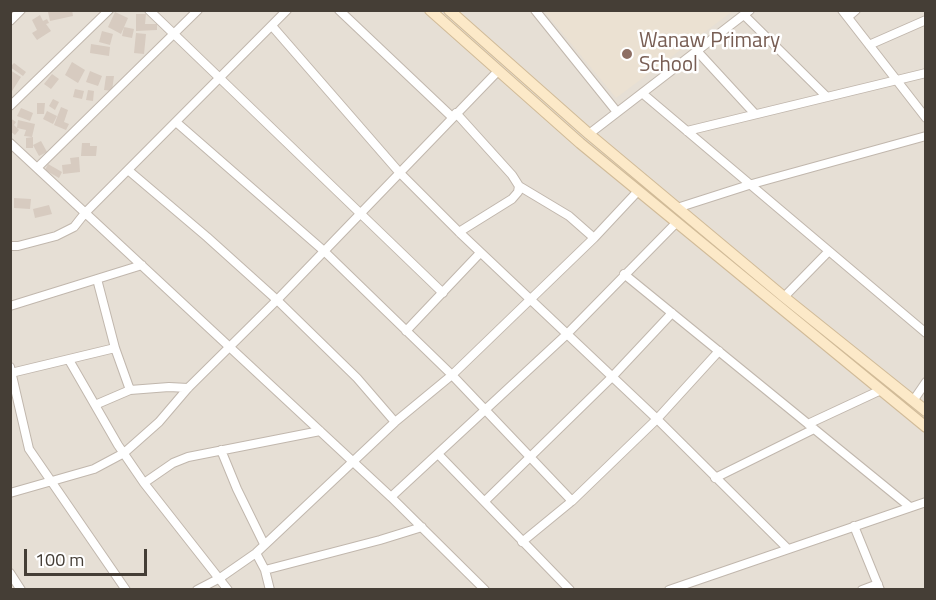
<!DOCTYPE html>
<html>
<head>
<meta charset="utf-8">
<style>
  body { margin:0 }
  #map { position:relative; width:936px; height:600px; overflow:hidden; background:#f3eee7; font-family:"Titillium Web",sans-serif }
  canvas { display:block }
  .frame { position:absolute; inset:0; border:12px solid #453e36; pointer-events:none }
  .scale { position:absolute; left:24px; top:549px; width:123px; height:27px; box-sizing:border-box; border:3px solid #453e36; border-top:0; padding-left:8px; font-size:18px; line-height:21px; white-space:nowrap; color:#453e36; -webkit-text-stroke:4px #fff; paint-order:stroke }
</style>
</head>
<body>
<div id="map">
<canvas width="936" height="600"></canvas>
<div class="frame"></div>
<div class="scale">100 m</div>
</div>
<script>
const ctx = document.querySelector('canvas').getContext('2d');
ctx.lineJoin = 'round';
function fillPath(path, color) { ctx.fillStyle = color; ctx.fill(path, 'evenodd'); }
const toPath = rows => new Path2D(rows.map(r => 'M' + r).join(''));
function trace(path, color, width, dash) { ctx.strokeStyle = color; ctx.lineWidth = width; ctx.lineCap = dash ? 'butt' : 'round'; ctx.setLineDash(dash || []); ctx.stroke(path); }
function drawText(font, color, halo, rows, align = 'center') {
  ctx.font = font + ' "Titillium Web",sans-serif'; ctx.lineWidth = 5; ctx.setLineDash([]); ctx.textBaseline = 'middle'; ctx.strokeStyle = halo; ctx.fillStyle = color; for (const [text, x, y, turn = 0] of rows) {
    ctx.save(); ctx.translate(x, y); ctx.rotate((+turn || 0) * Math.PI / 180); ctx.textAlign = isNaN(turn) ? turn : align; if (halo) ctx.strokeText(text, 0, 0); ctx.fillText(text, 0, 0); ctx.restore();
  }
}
const residential = toPath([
  [11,11,925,11,925,589,11,589]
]);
const education = toPath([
  [544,11,733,11,616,98]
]);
const building = toPath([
  [53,10,72,10,73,16,50,21,48,12],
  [115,12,128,18,121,34,108,27],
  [136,14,146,14,145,24,157,24,157,30,136,31],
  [40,15,43,21,47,19,49,23,46,24,51,31,37,40,32,33,37,30,32,20],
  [124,27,134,29,132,38,122,36],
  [102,31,113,34,110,45,99,42],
  [136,33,146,34,144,54,134,53],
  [91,44,110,47,109,56,90,53],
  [72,62,85,70,78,83,65,75],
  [14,63,26,72,23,76,10,67],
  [10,70,21,77,12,91,10,90],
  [90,71,102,76,98,86,86,82],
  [52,74,59,79,51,89,44,84],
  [106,76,114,76,112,91,104,90],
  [75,89,84,91,82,99,73,97],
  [88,90,94,91,93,101,86,100],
  [53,99,59,102,55,110,49,106],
  [37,103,45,103,44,114,37,114],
  [61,107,68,110,64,122,69,124,66,130,54,125],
  [21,108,33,113,30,121,17,116],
  [47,111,57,116,53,124,43,119],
  [10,118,16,122,14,125,19,130,15,135,10,131],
  [18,120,35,124,32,137,24,136,26,130,17,128],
  [33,137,33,148,26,148,26,138],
  [41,141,47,152,39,156,33,145],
  [82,143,90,143,90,146,97,146,96,156,81,156],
  [79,157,80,172,63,174,62,165,71,164,70,158],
  [48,164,62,172,59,178,45,170],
  [14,198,31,199,30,209,14,208],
  [49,205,52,214,35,218,33,209]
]);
const street = toPath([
  [149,10,443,293],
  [339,10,452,117],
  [535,10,617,112],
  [842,10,926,118],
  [744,15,827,97],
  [848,17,856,10],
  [10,21,21,10],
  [272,26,399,172,459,232,657,419,788,549],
  [869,45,926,20],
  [697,51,755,114],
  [642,93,926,333],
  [10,106,109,10],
  [456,113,512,175,519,186,518,192,512,199,459,232],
  [176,122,324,251,452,375,572,501],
  [687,131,926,73],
  [589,134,750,10],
  [10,143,391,497,485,590],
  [37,168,198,10],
  [128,170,207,237,277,300,357,378,395,422],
  [519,186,569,216,594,238],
  [677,208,752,184,926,136],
  [10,246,18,246,56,236,74,227,85,213,287,10],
  [624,274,910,507],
  [97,279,115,348,130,390],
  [784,297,829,251],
  [10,306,142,265],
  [406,331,480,253],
  [69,360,118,445,144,483,228,590],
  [10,367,29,449,126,590],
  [11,373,115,348],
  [913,401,926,382],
  [95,405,130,390,169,387,188,388],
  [808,424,881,390],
  [221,450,237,489,264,544],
  [438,454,570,590],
  [715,478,814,429],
  [144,483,173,463,188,457,320,431],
  [10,493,94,469,124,453,159,422,188,388,277,300,498,71],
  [391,497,566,335,676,223],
  [485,501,612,377,672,313],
  [854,526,880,590],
  [522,542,572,501,657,419,719,351],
  [256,553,265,570,270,590],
  [265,570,380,540,422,527],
  [10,573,21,590],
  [197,590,220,578,256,553,395,422,452,375,594,238,638,191],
  [669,590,926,502],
  [862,590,878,584]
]);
const secondary = toPath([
  [430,10,580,143,926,427],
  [449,10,589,134,784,297,926,411]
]);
const markers = [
  [627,54,6,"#8d6e63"]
];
const educationNames = [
  ["Wanaw Primary",639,42],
  ["School",639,66]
];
fillPath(residential, '#e6dfd5');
fillPath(education, '#ebe1d2');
fillPath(building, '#d7cbc0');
trace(street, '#c1b7ad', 10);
trace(secondary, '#d1bb98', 12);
trace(street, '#fff', 8);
trace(secondary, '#fce9c8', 10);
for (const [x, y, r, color] of markers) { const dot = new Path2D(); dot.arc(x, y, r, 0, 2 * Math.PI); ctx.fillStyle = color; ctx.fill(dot); trace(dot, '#fff', 2); }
drawText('21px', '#785e54', '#fff', educationNames, 'left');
</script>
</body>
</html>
